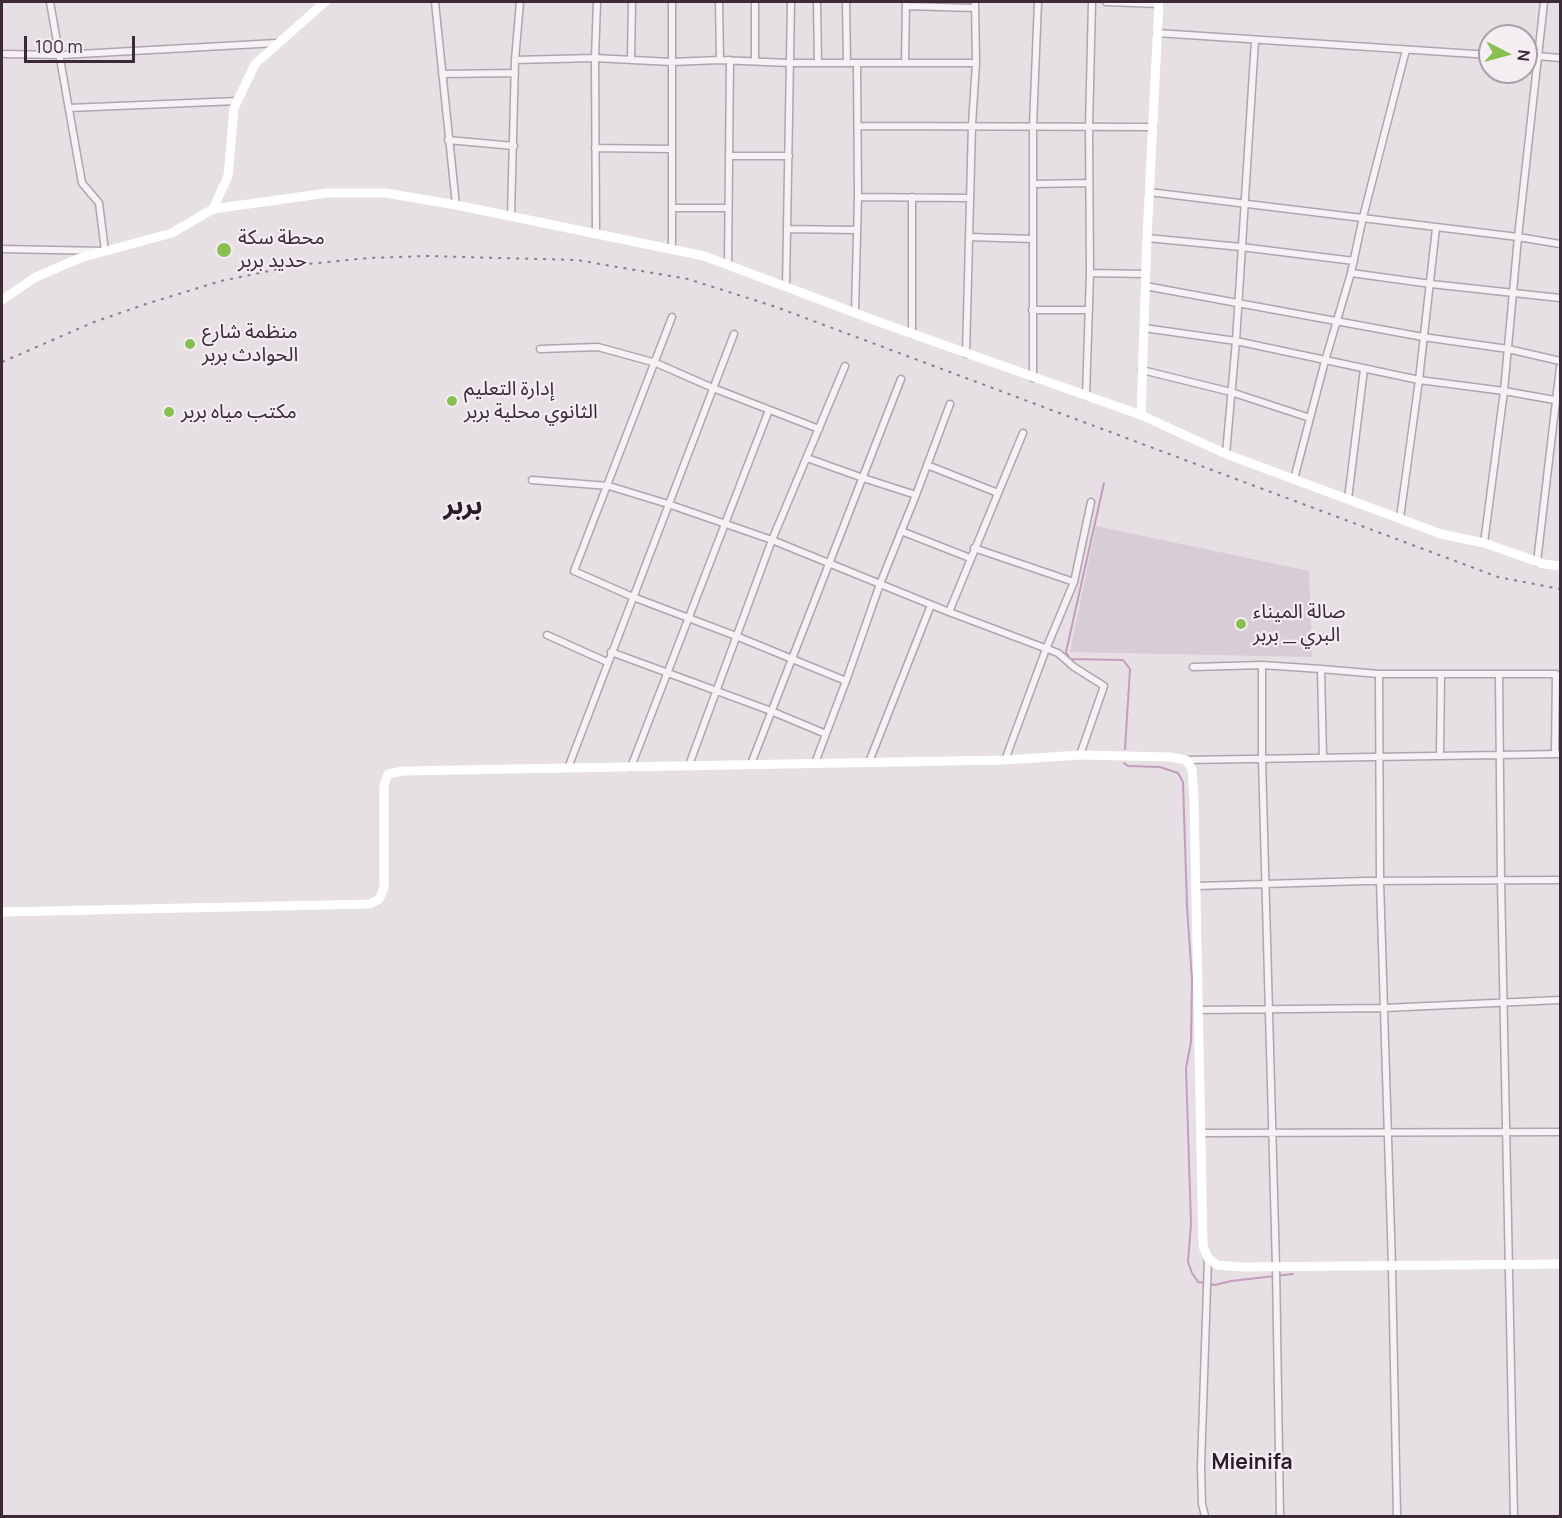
<!DOCTYPE html>
<html>
<head>
<meta charset="utf-8">
<style>
  body { margin:0 }
  #map { position:relative; width:1562px; height:1518px; overflow:hidden; background:#e6dfe4; font-family:Manrope,sans-serif }
  canvas { display:block }
  .frame { position:absolute; inset:0; border:3px solid #3c2a37; pointer-events:none }
  .north { position:absolute; left:1478px; top:24px; width:60px; height:60px; box-sizing:border-box; background:#f4eef3; border:2px solid #aaa0a8; border-radius:50%; rotate:96deg; font-size:16px; font-weight:700; line-height:24px; text-align:center; color:#3c2a37 }
  .north::after { content:''; display:block; margin:auto; width:21px; height:27px; background:#88bf51; clip-path:polygon(50% 0,100% 100%,50% 72%,0 100%) }
  .scale { position:absolute; left:24px; top:36px; width:111px; height:27px; box-sizing:border-box; border:3px solid #3c2a37; border-top:0; padding-left:8px; font-size:18px; line-height:21px; white-space:nowrap; color:#3c2a37; -webkit-text-stroke:4px #f4eef3; paint-order:stroke }
</style>
</head>
<body>
<div id="map">
<canvas width="1562" height="1518"></canvas>
<div class="frame"></div>
<div class="north">N</div>
<div class="scale">100 m</div>
</div>
<script>
const ctx = document.querySelector('canvas').getContext('2d');
ctx.lineJoin = 'round';
function fillPath(path, color) { ctx.fillStyle = color; ctx.fill(path, 'evenodd'); }
const toPath = rows => new Path2D(rows.map(r => 'M' + r).join(''));
function trace(path, color, width, dash) { ctx.strokeStyle = color; ctx.lineWidth = width; ctx.lineCap = dash ? 'butt' : 'round'; ctx.setLineDash(dash || []); ctx.stroke(path); }
function drawText(font, color, halo, rows, align = 'center') {
  ctx.font = font + ' Manrope,"Noto Sans Arabic",sans-serif'; ctx.lineWidth = 4.5; ctx.setLineDash([]); ctx.textBaseline = 'middle'; ctx.strokeStyle = halo; ctx.fillStyle = color; for (const [text, x, y, turn = 0] of rows) {
    ctx.save(); ctx.translate(x, y); ctx.rotate((+turn || 0) * Math.PI / 180); ctx.textAlign = isNaN(turn) ? turn : align; if (halo) ctx.strokeText(text, 0, 0); ctx.fillText(text, 0, 0); ctx.restore();
  }
}
const built = toPath([
  [1096,526,1309,571,1312,657,1070,652]
]);
const stream = toPath([
  [1104,483,1066,652,1070,659,1123,660,1130,669,1125,749],
  [1124,763,1128,766,1160,767,1178,773,1183,782,1187,906,1192,980,1191,1042,1186,1068,1191,1224,1188,1262,1192,1273,1198,1282,1215,1285,1231,1281,1293,1274]
]);
const street = toPath([
  [435,2,456,205],
  [672,2,672,249],
  [719,2,720,60],
  [817,2,818,63],
  [846,2,847,63],
  [1106,2,1159,4],
  [906,6,975,8],
  [1157,33,1490,55],
  [5,54,61,55,277,43],
  [1526,55,1560,58],
  [515,60,595,58,671,62,720,60,789,63,976,63],
  [631,60,632,2],
  [755,61,755,2],
  [905,63,906,2],
  [442,74,515,73],
  [69,108,237,101],
  [858,126,1153,127],
  [448,140,514,146],
  [595,148,671,149],
  [729,156,789,156],
  [1033,184,1088,183],
  [1149,192,1518,237,1560,244],
  [858,197,970,198],
  [672,208,728,208],
  [511,216,515,60,520,2],
  [787,229,857,230],
  [596,233,595,58,597,2],
  [969,237,1033,239],
  [1147,238,1241,247,1354,261],
  [2,249,105,251,99,203,82,183,50,2],
  [728,265,730,60],
  [1090,273,1146,274],
  [1351,273,1431,284,1560,298],
  [1145,286,1423,337,1508,349,1560,361],
  [786,287,791,2],
  [1032,310,1089,310],
  [855,312,858,197,857,64],
  [672,317,574,571,633,597,736,636,846,681],
  [1144,328,1236,341,1419,380,1504,391,1560,401],
  [912,334,912,197],
  [540,349,598,347,656,363,713,388,819,429],
  [966,354,972,125,976,63,975,2],
  [1142,370,1231,392,1310,418],
  [1033,378,1033,126,1038,2],
  [1086,396,1090,273,1089,127,1092,2],
  [1226,454,1236,341,1255,40],
  [807,458,863,478,916,495],
  [927,465,998,493],
  [1294,479,1325,361,1351,273,1363,217,1406,50],
  [532,480,609,486,668,504,772,540,949,612,1058,653,1074,667,1104,686,1080,755],
  [1348,499,1364,369],
  [1400,518,1419,380,1436,228],
  [901,531,970,558],
  [1484,543,1504,391,1518,237,1544,2],
  [974,548,1074,582],
  [1537,562,1560,367],
  [949,612,1023,433],
  [547,635,607,662],
  [611,652,771,711,826,734],
  [1262,665,1262,759,1276,1267,1280,1516],
  [1193,667,1262,665,1321,669],
  [1379,674,1380,881,1392,1266,1397,1516],
  [1499,675,1501,881,1514,1516],
  [1440,756,1441,674],
  [1323,758,1321,669,1379,674,1556,674,1555,754],
  [1005,760,1046,649,1074,582,1091,502],
  [1186,760,1560,754],
  [869,762,931,605],
  [815,763,846,681,880,584,916,495,950,404],
  [751,764,901,379],
  [689,765,772,540,845,366],
  [631,767,769,410],
  [568,768,734,334],
  [1197,886,1365,881,1560,880],
  [1200,1010,1384,1008,1560,1000],
  [1201,1133,1560,1132],
  [1205,1516,1202,1504,1201,1466,1208,1258]
]);
const secondary = toPath([
  [213,209,327,193,386,193,456,205,704,256,882,323,1141,415,1226,454,1441,534,1484,543,1544,564,1560,566],
  [2,300,34,278,80,258,172,233,213,209,228,176,234,108,255,64,325,2],
  [1141,415,1147,238,1159,2],
  [2,912,370,904,379,899,384,888,384,785,388,774,403,771,1005,760,1080,755,1170,757,1186,760,1192,769,1194,799,1203,1246,1208,1258,1217,1265,1242,1267,1560,1264]
]);
const rail = toPath([
  [2,362,94,322,149,303,221,281,298,265,368,258,427,256,577,260,688,279,776,307,1498,577,1560,589]
]);
const markers = [
  [224,250,8,"#88bf51"],
  [190,344,6,"#88bf51"],
  [452,401,6,"#88bf51"],
  [169,412,6,"#88bf51"],
  [1241,624,6,"#88bf51"]
];
const poiNames = [
  ["محطة سكة",238,238],
  ["حديد بربر",238,261],
  ["منظمة شارع",202,332],
  ["الحوادث بربر",202,355],
  ["إدارة التعليم",464,389],
  ["الثانوي محلية بربر",464,412],
  ["مكتب مياه بربر",181,412],
  ["صالة الميناء",1253,612],
  ["البري _ بربر",1253,635]
];
const neighbourhoodNames = [
  ["Mieinifa",1252,1463]
];
const districtNames = [
  ["بربر",463,507]
];
fillPath(built, '#d8cdd4');
trace(stream, '#c39dbd', 2);
trace(street, '#b0a5ad', 9);
trace(street, '#f5f1f4', 6);
trace(secondary, '#fff', 9);
trace(rail, '#8e7a89', 2, [3, 6]);
for (const [x, y, r, color] of markers) { const dot = new Path2D(); dot.arc(x, y, r, 0, 2 * Math.PI); ctx.fillStyle = color; ctx.fill(dot); trace(dot, '#f4eef3', 2); }
drawText('20px', '#3c2a37', '#f4eef3', poiNames, 'left');
drawText('bold 21px', '#2c1c27', '#f4eef3', neighbourhoodNames);
drawText('bold 26px', '#2c1c27', '#f4eef3', districtNames);
</script>
</body>
</html>
